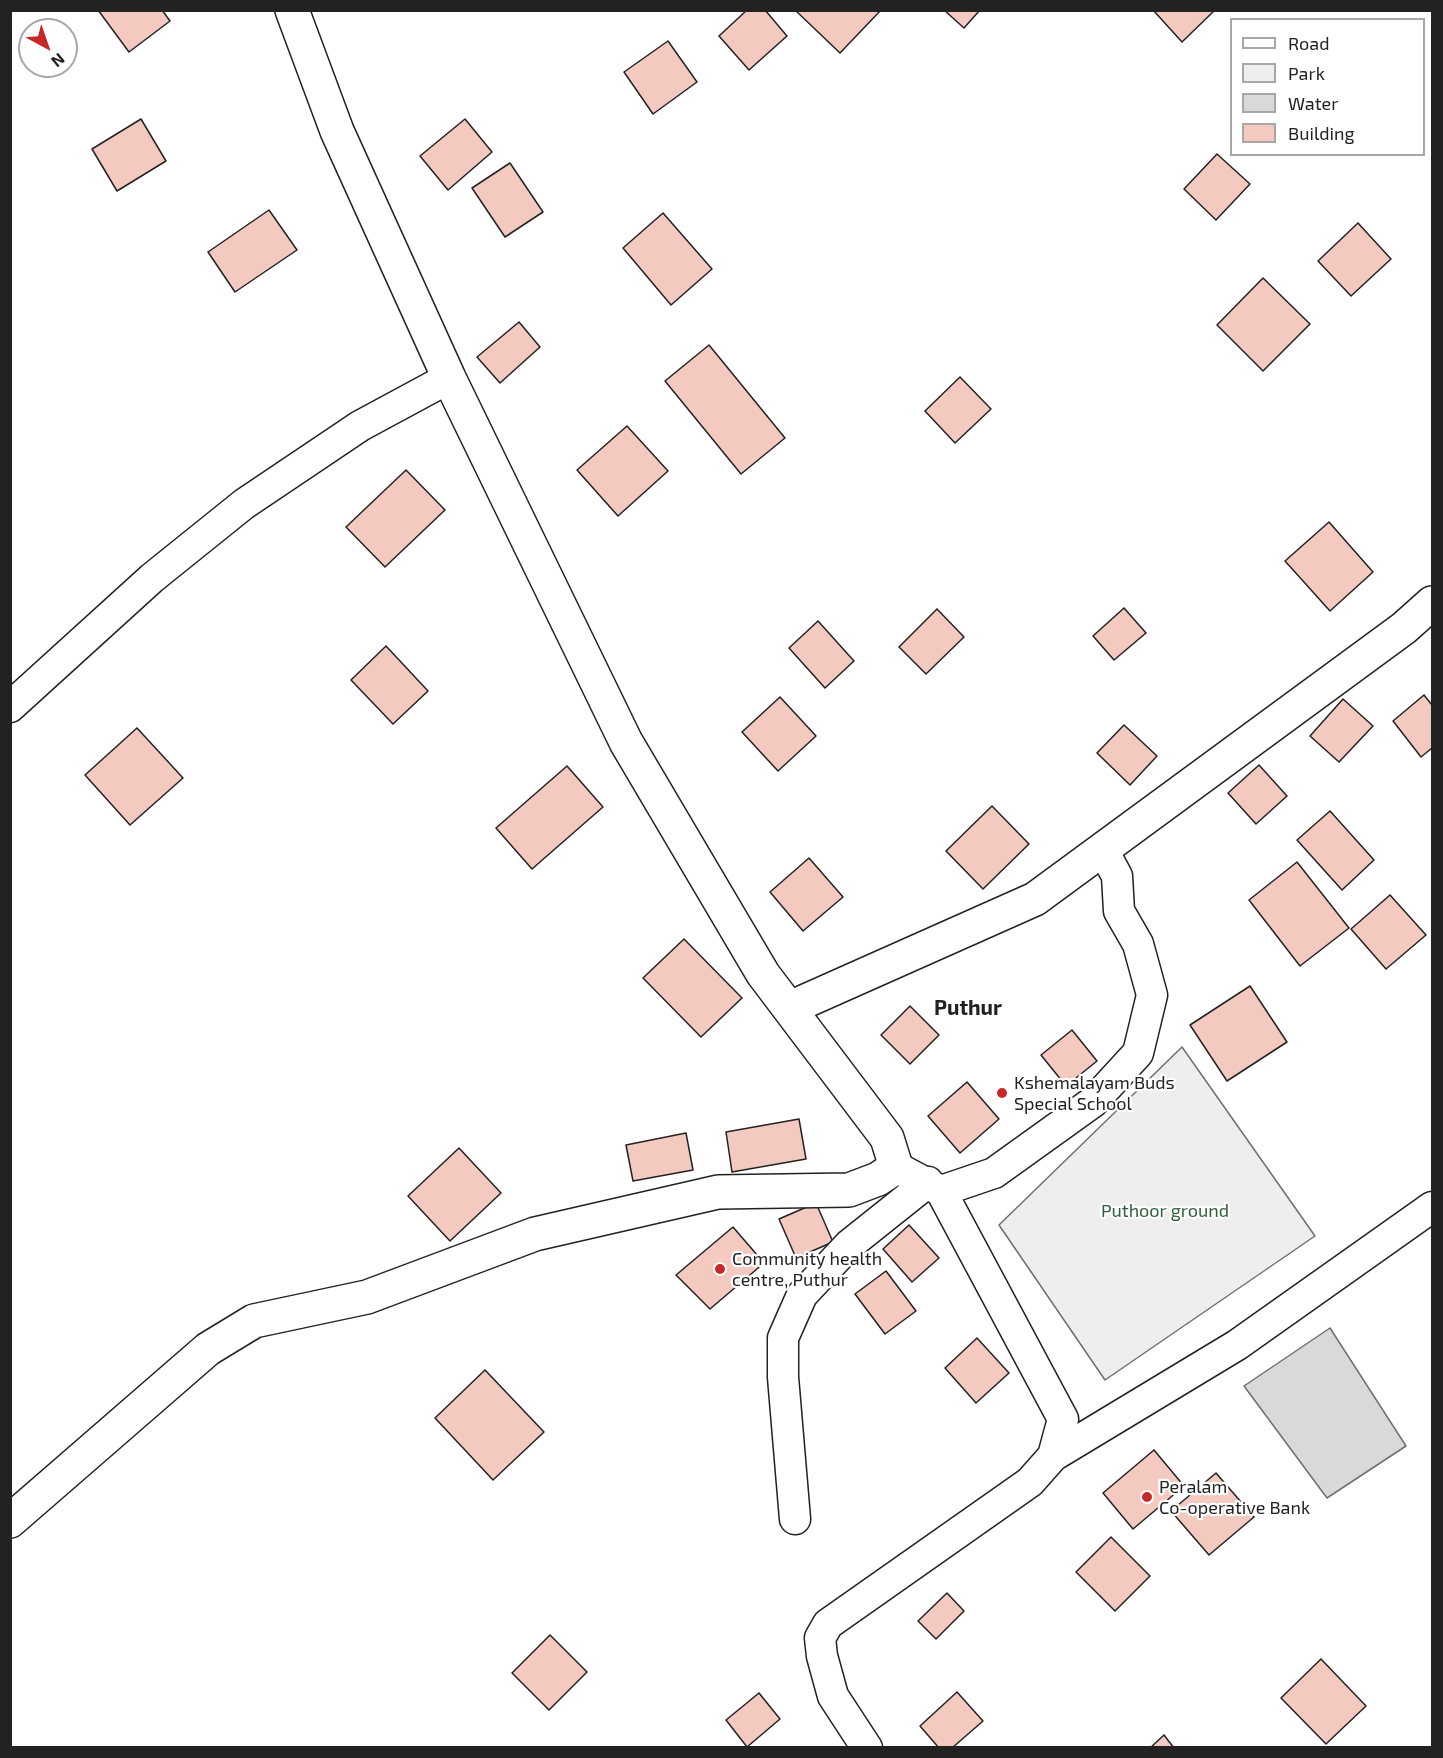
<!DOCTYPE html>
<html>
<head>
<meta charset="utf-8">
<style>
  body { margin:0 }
  #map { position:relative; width:1443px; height:1758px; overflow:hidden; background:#fff; font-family:"Exo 2",sans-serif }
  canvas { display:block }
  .frame { position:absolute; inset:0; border:12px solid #222; pointer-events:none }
  .legend { position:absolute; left:1230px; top:18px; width:195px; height:138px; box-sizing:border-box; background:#fff; border:2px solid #a7a7a7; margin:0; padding:8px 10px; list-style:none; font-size:18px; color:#222 }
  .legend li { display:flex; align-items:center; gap:12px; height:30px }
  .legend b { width:30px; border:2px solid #a7a7a7 }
  .north { position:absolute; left:18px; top:18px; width:60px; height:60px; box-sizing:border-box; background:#fff; border:2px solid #a7a7a7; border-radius:50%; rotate:140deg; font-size:16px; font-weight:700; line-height:24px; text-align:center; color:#222 }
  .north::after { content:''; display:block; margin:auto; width:21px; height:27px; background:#c62828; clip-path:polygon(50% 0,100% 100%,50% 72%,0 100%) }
</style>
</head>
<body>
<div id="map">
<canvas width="1443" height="1758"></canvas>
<div class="frame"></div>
<ul class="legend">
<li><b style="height:8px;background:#fff"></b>Road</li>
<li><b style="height:16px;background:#eee"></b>Park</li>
<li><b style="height:16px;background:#d9d9d9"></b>Water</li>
<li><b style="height:16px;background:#f3c9c0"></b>Building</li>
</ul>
<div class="north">N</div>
</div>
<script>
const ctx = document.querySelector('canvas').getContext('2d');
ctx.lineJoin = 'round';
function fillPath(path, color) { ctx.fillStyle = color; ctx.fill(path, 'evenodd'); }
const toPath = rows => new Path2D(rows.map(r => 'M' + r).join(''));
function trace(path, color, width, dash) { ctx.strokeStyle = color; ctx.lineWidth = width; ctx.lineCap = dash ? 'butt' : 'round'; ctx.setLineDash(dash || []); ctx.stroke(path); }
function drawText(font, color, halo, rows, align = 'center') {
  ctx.font = font + ' "Exo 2",sans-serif'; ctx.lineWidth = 4.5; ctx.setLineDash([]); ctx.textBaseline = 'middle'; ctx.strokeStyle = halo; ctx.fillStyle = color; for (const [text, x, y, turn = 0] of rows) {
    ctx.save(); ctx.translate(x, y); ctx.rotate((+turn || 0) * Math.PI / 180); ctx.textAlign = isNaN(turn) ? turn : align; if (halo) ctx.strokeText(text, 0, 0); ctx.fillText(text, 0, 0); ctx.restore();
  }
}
const green = toPath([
  [1182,1047,1315,1236,1105,1380,999,1225,1182,1047]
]);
const water = toPath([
  [1330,1328,1406,1446,1327,1498,1244,1386,1330,1328]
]);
const building = toPath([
  [98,10,162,10,170,21,129,52,98,10],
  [747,10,765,10,787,36,749,70,719,36,747,10],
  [795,10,881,10,840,53,795,10],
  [944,10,980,10,964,28,944,10],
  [1153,10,1215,10,1182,42,1153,10],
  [668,41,697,82,653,114,624,72,668,41],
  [141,119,166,161,117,191,92,149,141,119],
  [465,119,492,152,448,190,420,156,465,119],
  [1217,154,1250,184,1216,220,1184,189,1217,154],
  [510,163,543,212,505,237,472,188,510,163],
  [269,210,297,250,235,292,208,252,269,210],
  [663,213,712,269,671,305,623,248,663,213],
  [1358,223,1391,259,1351,296,1318,261,1358,223],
  [1263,278,1310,324,1263,371,1217,325,1263,278],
  [519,322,540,347,500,383,477,357,519,322],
  [709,345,785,438,741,474,665,381,709,345],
  [960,377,991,409,955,443,925,411,960,377],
  [627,426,668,471,618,516,577,470,627,426],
  [406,470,445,510,385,567,346,527,406,470],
  [1329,522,1373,572,1330,611,1285,561,1329,522],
  [1124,608,1146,633,1114,660,1093,636,1124,608],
  [937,609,964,637,926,674,899,647,937,609],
  [818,621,854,661,825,688,789,648,818,621],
  [386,646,428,691,393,724,351,680,386,646],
  [1424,695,1432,705,1432,748,1421,757,1393,721,1424,695],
  [780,697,816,736,778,771,742,732,780,697],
  [1343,699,1373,726,1339,762,1310,736,1343,699],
  [1124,725,1157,756,1130,785,1097,753,1124,725],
  [137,728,183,778,130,825,85,775,137,728],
  [1259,765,1287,796,1256,824,1228,793,1259,765],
  [567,766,603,807,532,869,496,828,567,766],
  [992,806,1029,844,983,889,946,851,992,806],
  [1330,811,1374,860,1342,890,1297,840,1330,811],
  [809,858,843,897,803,931,770,892,809,858],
  [1297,862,1349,928,1300,966,1249,900,1297,862],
  [1390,895,1426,935,1386,969,1351,929,1390,895],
  [684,939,742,998,701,1037,643,978,684,939],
  [1250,986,1287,1042,1227,1081,1190,1025,1250,986],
  [910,1006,939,1035,910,1064,881,1035,910,1006],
  [1072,1030,1097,1061,1066,1086,1041,1055,1072,1030],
  [967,1082,999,1119,960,1153,928,1116,967,1082],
  [799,1119,806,1159,732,1172,726,1132,799,1119],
  [686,1133,693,1170,633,1181,626,1145,686,1133],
  [459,1148,501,1193,450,1241,408,1196,459,1148],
  [816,1203,833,1242,796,1258,779,1219,816,1203],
  [909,1225,939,1258,912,1282,883,1249,909,1225],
  [733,1227,764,1263,710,1309,676,1275,733,1227],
  [886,1271,916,1311,885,1334,855,1294,886,1271],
  [977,1338,1009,1373,976,1403,945,1368,977,1338],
  [485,1370,544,1432,493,1480,435,1418,485,1370],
  [1154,1450,1184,1486,1133,1529,1103,1493,1154,1450],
  [1216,1473,1254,1517,1209,1555,1171,1511,1216,1473],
  [1111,1537,1150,1576,1115,1611,1076,1572,1111,1537],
  [947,1593,964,1611,936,1639,918,1621,947,1593],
  [550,1635,587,1672,549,1710,512,1673,550,1635],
  [1321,1659,1366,1706,1326,1744,1281,1698,1321,1659],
  [957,1692,983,1721,952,1748,939,1748,920,1726,957,1692],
  [759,1693,780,1719,747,1747,726,1720,759,1693],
  [1164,1735,1174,1748,1150,1748,1164,1735]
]);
const street = toPath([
  [10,707,152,578,244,504,360,426,449,378],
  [941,1191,994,1173,1093,1102,1138,1053,1152,995,1138,944,1119,911,1117,876,1103,850],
  [1053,1456,1237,1345,1432,1207],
  [795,1519,783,1377,783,1338,802,1295,849,1245,928,1182],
  [867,1748,833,1696,822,1656,820,1638,828,1624,1030,1482,1053,1456,1063,1419,941,1191,896,1167]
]);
const secondary = toPath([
  [790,1008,1035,899,1404,628,1432,603],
  [10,1521,208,1349,254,1321,367,1297,535,1234,718,1192,849,1190,878,1179,896,1167,887,1138,763,974,626,742,449,378,337,131,292,10]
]);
const markers = [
  [1002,1093,6,"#c62828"],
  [720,1269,6,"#c62828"],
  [1147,1497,6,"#c62828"]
];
const poiNames = [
  ["Kshemalayam Buds",1014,1083],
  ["Special School",1014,1104],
  ["Community health",732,1259],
  ["centre, Puthur",732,1280],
  ["Peralam",1159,1487],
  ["Co-operative Bank",1159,1508]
];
const parkNames = [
  ["Puthoor ground",1165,1211]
];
const quarterNames = [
  ["Puthur",968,1008]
];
fillPath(green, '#eee');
trace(green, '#6f6f6f', 1.5);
fillPath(water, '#d9d9d9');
trace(water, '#6f6f6f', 1.5);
fillPath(building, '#f3c9c0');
trace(building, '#222', 1.5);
trace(street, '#222', 33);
trace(secondary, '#222', 36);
trace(street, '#fff', 30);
trace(secondary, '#fff', 33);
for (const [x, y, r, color] of markers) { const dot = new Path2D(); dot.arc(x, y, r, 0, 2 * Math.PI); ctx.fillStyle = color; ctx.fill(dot); trace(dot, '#fff', 2); }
drawText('18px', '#222', '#fff', poiNames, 'left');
drawText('18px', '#2f5e38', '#fff', parkNames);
drawText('bold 21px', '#222', '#fff', quarterNames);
</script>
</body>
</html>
